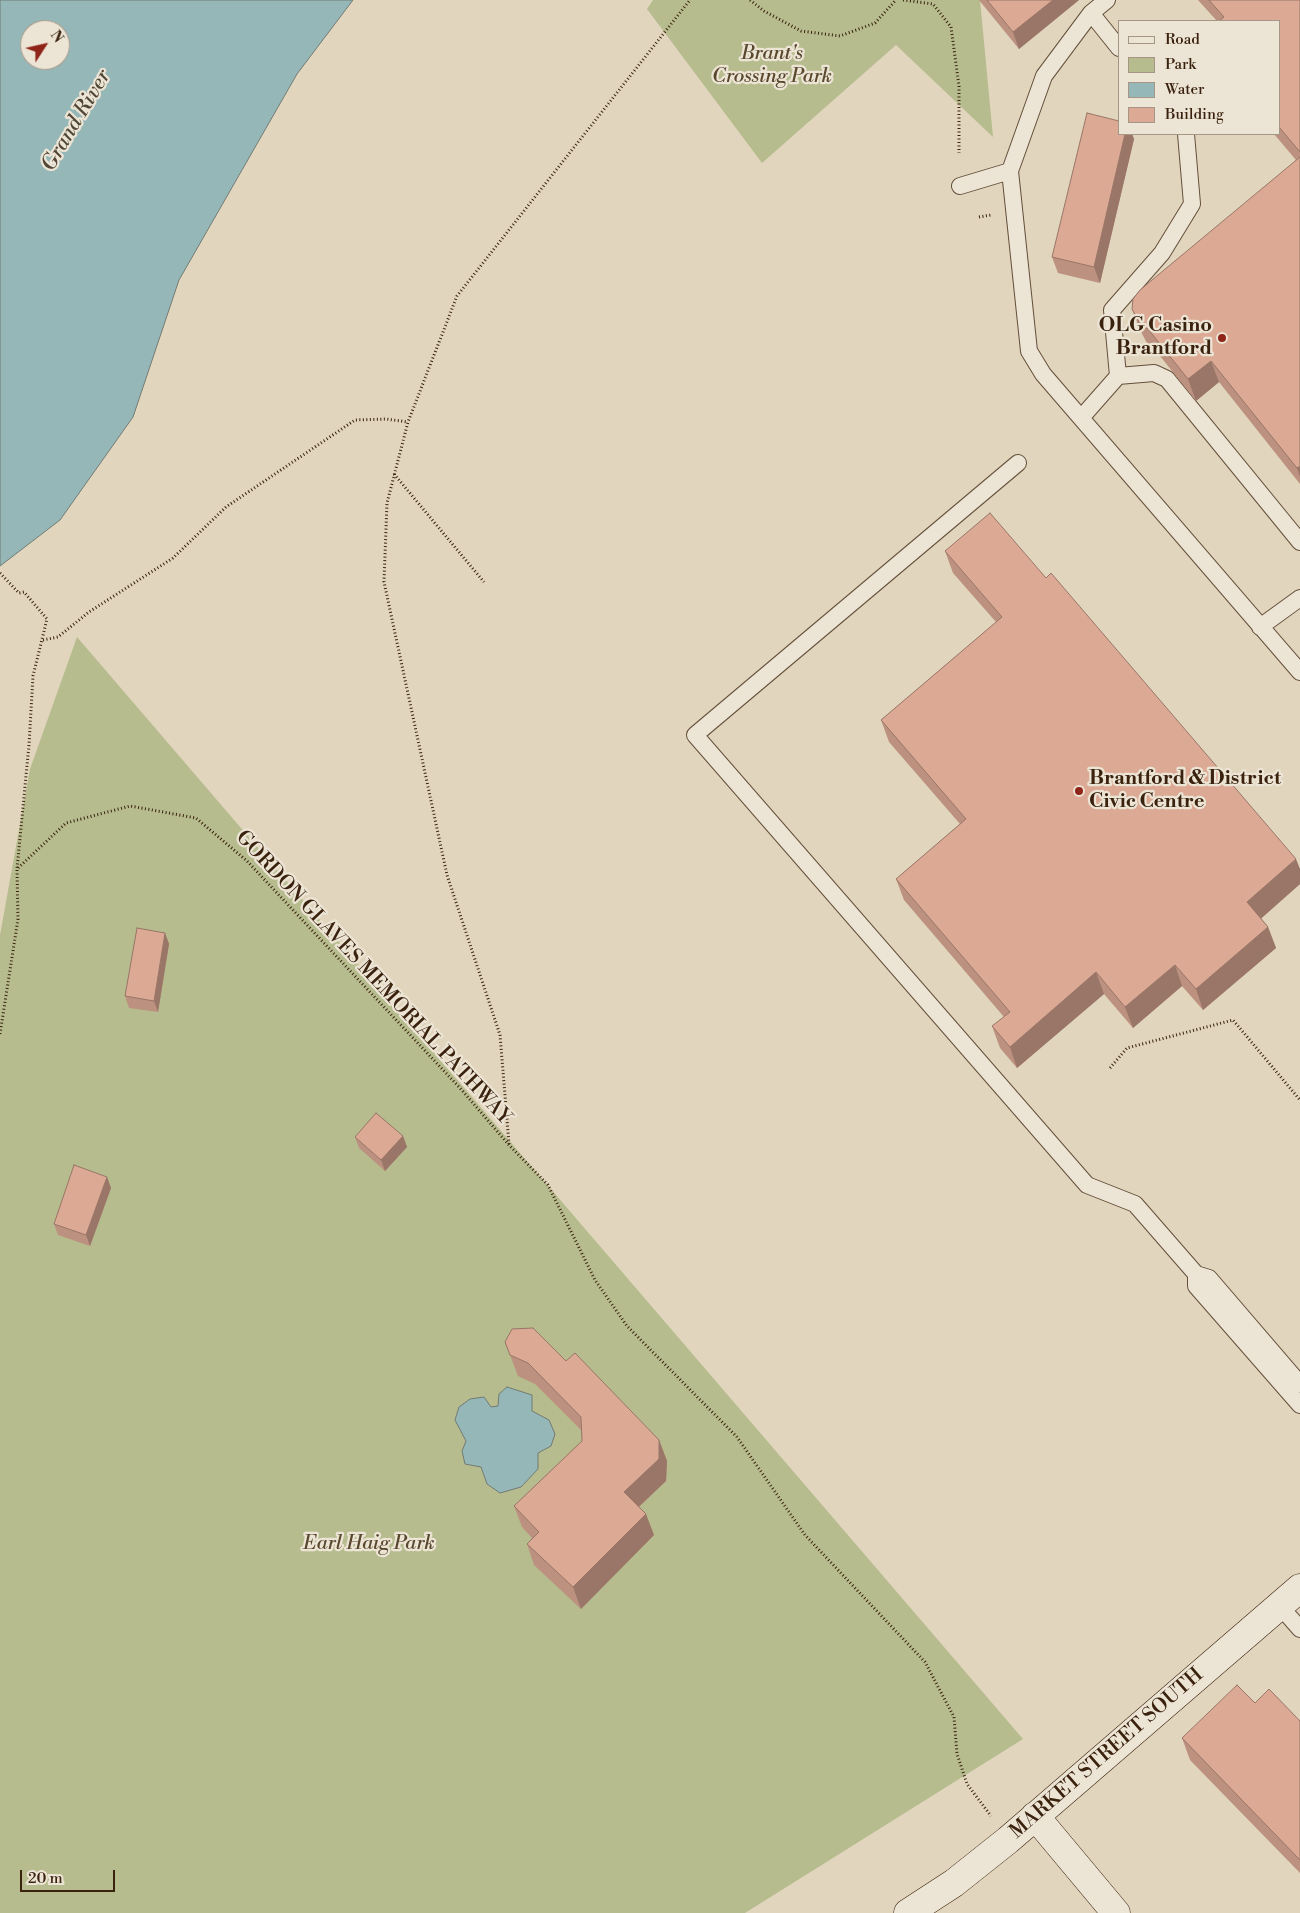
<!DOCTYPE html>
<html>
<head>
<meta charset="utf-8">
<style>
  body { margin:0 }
  #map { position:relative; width:1300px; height:1913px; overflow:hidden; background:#e1d5bd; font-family:"Libre Bodoni",serif }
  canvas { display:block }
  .legend { position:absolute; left:1118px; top:20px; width:162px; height:115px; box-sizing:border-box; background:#ece4d4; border:1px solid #a59685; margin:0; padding:6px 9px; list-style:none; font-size:15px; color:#3a220e }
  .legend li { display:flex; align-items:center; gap:10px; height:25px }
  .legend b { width:25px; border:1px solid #a59685 }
  .north { position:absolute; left:20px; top:20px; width:50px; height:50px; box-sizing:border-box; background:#ece4d4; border:1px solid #a59685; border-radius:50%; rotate:55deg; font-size:14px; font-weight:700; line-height:20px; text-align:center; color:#3a220e }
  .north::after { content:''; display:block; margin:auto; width:18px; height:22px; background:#8f2418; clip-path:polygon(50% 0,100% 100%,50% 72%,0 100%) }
  .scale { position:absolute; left:20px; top:1870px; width:95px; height:22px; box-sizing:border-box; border:2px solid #3a220e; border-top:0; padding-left:6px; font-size:15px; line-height:18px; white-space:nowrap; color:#3a220e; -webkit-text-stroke:4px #ece4d4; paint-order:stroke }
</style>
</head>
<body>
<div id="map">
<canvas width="1300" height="1913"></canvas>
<ul class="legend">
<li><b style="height:6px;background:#ece4d4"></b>Road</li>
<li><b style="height:14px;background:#b6bc8e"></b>Park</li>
<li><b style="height:14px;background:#96b7b8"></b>Water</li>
<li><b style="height:14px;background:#dba994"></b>Building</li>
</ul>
<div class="north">N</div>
<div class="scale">20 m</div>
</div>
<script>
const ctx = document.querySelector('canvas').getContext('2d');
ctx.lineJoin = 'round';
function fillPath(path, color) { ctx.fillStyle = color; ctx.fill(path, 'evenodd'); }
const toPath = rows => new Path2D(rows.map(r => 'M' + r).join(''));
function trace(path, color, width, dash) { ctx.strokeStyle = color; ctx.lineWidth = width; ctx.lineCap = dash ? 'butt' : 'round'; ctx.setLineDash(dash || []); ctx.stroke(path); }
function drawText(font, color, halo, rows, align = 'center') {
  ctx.font = font + ' "Libre Bodoni",serif'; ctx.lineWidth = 4.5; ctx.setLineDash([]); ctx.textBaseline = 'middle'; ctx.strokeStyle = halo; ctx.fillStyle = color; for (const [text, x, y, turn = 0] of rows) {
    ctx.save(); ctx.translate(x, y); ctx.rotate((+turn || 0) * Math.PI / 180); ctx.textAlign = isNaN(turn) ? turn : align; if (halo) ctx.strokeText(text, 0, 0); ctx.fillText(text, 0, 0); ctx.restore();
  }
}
const green = toPath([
  [653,0,980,0,993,137,896,45,762,163,647,9],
  [77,637,1023,1739,745,1913,0,1913,0,935,30,769]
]);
const water = toPath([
  [0,0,353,0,297,74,179,280,133,417,60,520,0,566,0,0],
  [30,30,60,30,60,60,30,60,30,30],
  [507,1387,532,1395,532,1411,549,1420,555,1434,551,1446,538,1453,538,1469,521,1487,500,1493,487,1484,481,1467,465,1464,462,1451,466,1441,455,1420,459,1407,470,1399,484,1397,491,1407,498,1406,499,1394,507,1387]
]);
const path = toPath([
  [750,0,764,11,801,31,840,36,875,23,896,0],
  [903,0,933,4,951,27,959,86,959,153],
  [979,217,991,215],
  [394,474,484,582],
  [0,573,19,593,24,592,47,619,33,676,29,745,17,869],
  [43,640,58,637,89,612,173,558,226,507,355,420,386,419,408,422],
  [0,1034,18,919,17,869,66,823,130,806,196,818,247,861,460,1088,509,1145,548,1185,595,1280,627,1326,737,1437,805,1535,925,1662,954,1717,957,1754,967,1784,991,1816],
  [1110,1068,1127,1048,1233,1020,1300,1100],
  [509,1144,500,1035,447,875,384,582,387,503,408,422,457,296,690,0]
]);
const lane = toPath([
  [1107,0,1091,13,1044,76,1010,171,1029,351,1043,374,1300,672],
  [1091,13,1119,48],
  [960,186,1010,171],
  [1118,376,1154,373,1167,379,1300,542],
  [1081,418,1118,376,1112,310,1162,253,1192,204,1186,134],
  [1018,463,695,735,1087,1185,1135,1204,1196,1274,1209,1278,1300,1384],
  [1260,627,1300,598],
  [1196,1274,1196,1286,1300,1405],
  [1279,1605,1300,1629]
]);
const secondary = toPath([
  [1035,1816,1116,1913],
  [908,1913,954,1883,1008,1840,1300,1588]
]);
const wall = toPath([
  [979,0,1079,0,1019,49],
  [1198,0,1300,0,1300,484,1219,382,1196,401,1156,351,1148,345,1140,330,1132,309,1296,160,1274,134,1279,134,1279,21,1217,21],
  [1119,134,1132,134,1134,139,1100,283,1058,273,1052,257],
  [945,551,1046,578,1300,869,1300,884,1261,918,1268,927,1276,948,1203,1010,1182,986,1133,1028,1104,994,1017,1068,1000,1048,992,1026,1004,1017,904,900,896,879,960,824,889,742,881,720,996,622,953,573],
  [165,933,169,944,158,1012,129,1008,125,996],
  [403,1136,407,1147,385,1171,359,1148,355,1137],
  [107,1177,111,1188,90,1246,58,1235,54,1224],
  [505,1342,566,1361,659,1440,667,1461,666,1481,639,1507,654,1535,581,1609,534,1565,527,1544,532,1538,522,1527,514,1506,582,1441,582,1431,535,1384,518,1376],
  [1255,1703,1300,1721,1300,1873,1190,1760,1182,1738]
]);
const shadedWall = toPath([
  [1053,0,1079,0,1019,49,1013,32],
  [1125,134,1132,134,1134,139,1100,283,1094,267],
  [1211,361,1219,382,1196,401,1188,379],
  [1300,466,1300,477,1297,468],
  [1296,859,1300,869,1300,884,1255,924,1247,902],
  [1268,927,1276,948,1203,1010,1196,989],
  [165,933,169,944,158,1012,154,1001],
  [1175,965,1182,986,1133,1028,1125,1007],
  [1096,972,1104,994,1017,1068,1010,1047],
  [403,1136,407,1147,385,1171,381,1160],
  [107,1177,111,1188,90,1246,86,1235],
  [659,1440,667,1461,666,1481,632,1513,624,1492],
  [646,1514,654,1535,581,1609,573,1587]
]);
const building = toPath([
  [987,0,1053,0,1013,32,987,0],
  [1209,0,1300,0,1300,152,1279,127,1279,21,1219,21,1224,17,1209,0],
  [1087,113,1119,121,1119,134,1125,134,1094,267,1052,257,1087,113],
  [1300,157,1300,466,1297,468,1211,361,1188,379,1148,329,1140,324,1132,309,1133,299,1140,290,1300,157],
  [990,513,1046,578,1051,573,1296,859,1247,902,1268,927,1196,989,1175,965,1125,1007,1096,972,1010,1047,992,1026,1010,1012,896,879,966,819,881,720,1002,617,945,551,990,513],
  [137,928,165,933,154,1001,125,996,137,928],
  [376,1113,403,1136,381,1160,355,1137,376,1113],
  [74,1165,107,1177,86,1235,54,1224,74,1165],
  [533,1328,566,1361,575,1353,659,1440,659,1459,624,1492,646,1514,573,1587,527,1544,539,1532,514,1506,582,1441,581,1417,528,1363,510,1355,505,1342,512,1329,533,1328],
  [1237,1685,1255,1703,1269,1689,1300,1721,1300,1860,1182,1738,1237,1685]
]);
const markers = [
  [1222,338,5,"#8f2418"],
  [1079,791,5,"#8f2418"]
];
const parkNames = [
  ["Brant's",772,54],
  ["Crossing Park",772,77],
  ["Earl Haig Park",369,1544]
];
const poiNames = [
  ["OLG Casino",1212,326],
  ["Brantford",1212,349],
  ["Brantford & District",1089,779,"left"],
  ["Civic Centre",1089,802,"left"]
];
const streetNames = [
  ["GORDON GLAVES MEMORIAL PATHWAY",373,978,47],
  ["MARKET STREET SOUTH",1107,1754,-41]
];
const waterNames = [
  ["Grand River",77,121,-59]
];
fillPath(green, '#b6bc8e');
fillPath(water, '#96b7b8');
trace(water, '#717b74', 1);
trace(lane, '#644f3a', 18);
trace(secondary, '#3a220e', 29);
trace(path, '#3a220e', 3, [1, 2.5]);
trace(lane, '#ece4d4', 16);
trace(secondary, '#ece4d4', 28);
fillPath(wall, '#bc917f');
fillPath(shadedWall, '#997668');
fillPath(building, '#dba994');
trace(building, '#997668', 1);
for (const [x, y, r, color] of markers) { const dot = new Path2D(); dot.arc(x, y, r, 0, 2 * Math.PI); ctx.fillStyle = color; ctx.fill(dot); trace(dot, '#ece4d4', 2); }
drawText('italic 20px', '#59482e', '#ece4d4', parkNames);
drawText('bold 20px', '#3a220e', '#ece4d4', poiNames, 'right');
drawText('20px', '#3a220e', '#ece4d4', streetNames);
drawText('italic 21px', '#514738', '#ece4d4', waterNames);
</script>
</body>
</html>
